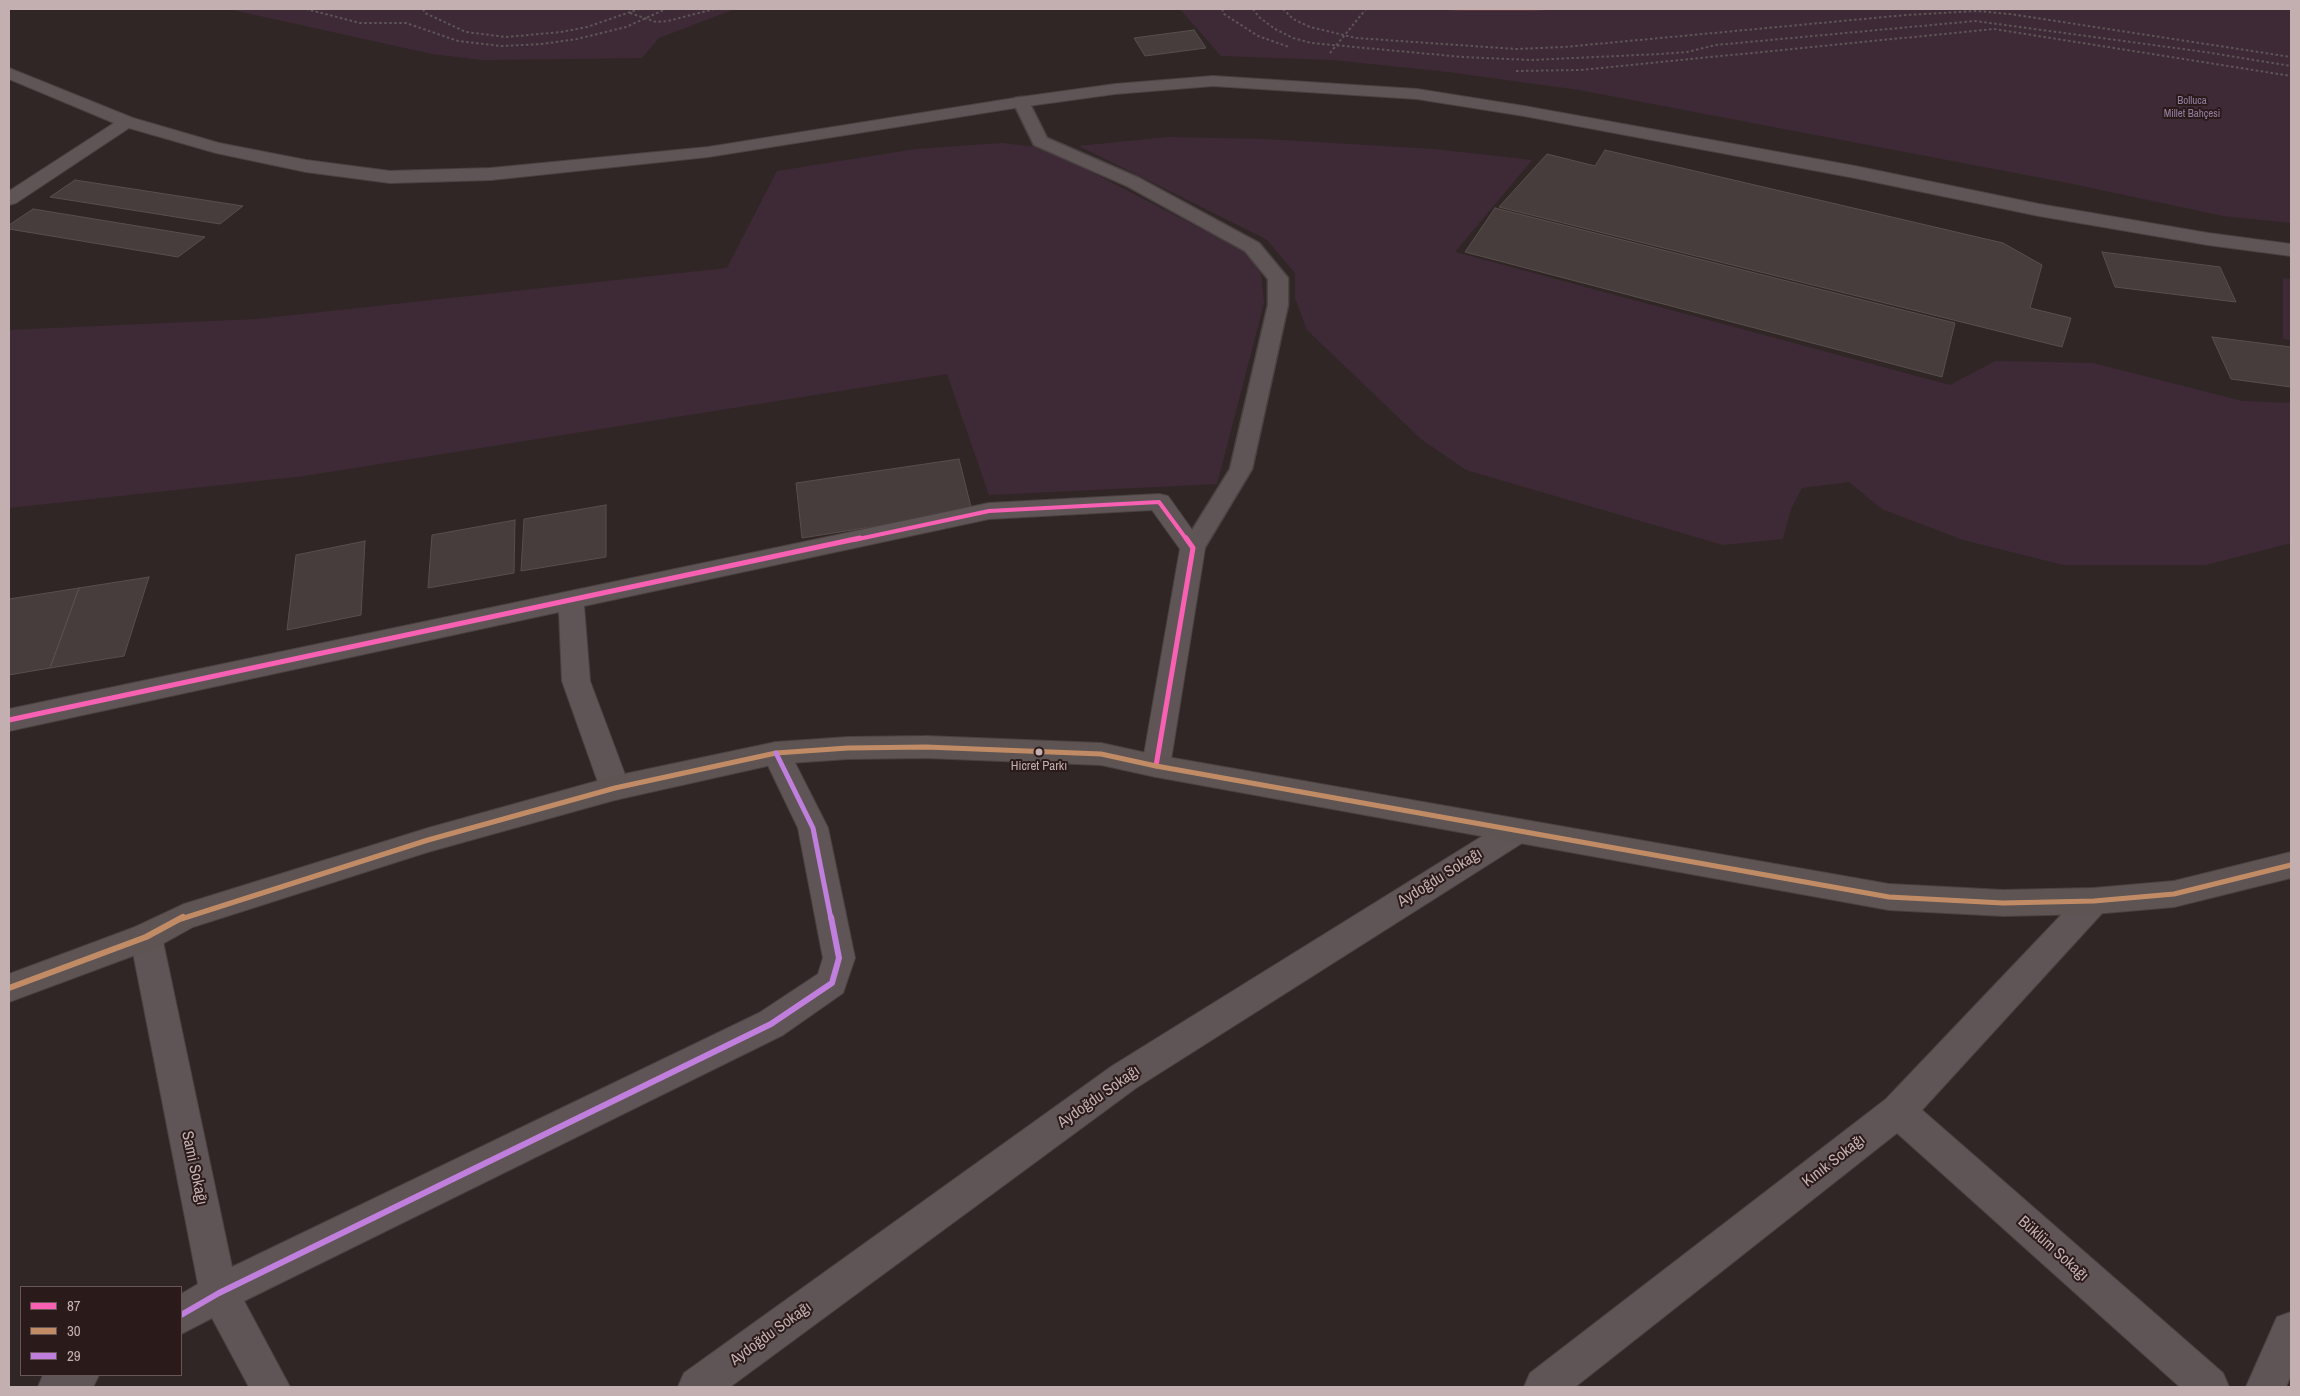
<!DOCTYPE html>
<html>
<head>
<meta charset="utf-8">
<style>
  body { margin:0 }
  #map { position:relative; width:2300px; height:1396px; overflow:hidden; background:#312626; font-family:"Archivo Narrow",sans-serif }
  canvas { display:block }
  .frame { position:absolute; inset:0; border:10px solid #c3afaf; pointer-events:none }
  .legend { position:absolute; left:20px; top:1286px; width:162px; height:90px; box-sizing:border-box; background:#2b1a1a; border:1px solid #685656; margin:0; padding:6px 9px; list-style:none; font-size:15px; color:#c3afaf }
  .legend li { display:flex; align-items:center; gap:10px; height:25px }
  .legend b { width:25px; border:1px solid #685656 }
</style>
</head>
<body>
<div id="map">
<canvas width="2300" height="1396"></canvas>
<div class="frame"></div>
<ul class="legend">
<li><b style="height:6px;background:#f860b3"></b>87</li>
<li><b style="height:6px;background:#c18c65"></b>30</li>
<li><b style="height:6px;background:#c07fdc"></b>29</li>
</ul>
</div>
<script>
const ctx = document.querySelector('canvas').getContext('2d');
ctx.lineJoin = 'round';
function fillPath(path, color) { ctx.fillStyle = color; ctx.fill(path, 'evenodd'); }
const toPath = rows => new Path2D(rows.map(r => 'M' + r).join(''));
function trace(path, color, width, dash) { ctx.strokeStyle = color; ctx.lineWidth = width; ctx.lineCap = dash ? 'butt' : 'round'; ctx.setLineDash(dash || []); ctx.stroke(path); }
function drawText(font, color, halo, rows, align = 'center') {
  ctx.font = font + ' "Archivo Narrow",sans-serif'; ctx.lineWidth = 4; ctx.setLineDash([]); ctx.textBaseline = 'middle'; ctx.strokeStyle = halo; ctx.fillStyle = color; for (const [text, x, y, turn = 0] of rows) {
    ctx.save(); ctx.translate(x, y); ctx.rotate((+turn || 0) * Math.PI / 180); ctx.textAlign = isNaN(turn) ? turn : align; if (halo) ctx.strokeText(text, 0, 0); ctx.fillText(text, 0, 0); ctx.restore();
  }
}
const green = toPath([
  [228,9,735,9,659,38,642,58,482,60,432,54],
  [1180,9,2291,9,2291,223,2223,216,2068,183,1579,90,1448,72,1333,60,1221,56],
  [1167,137,1265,139,1433,149,1532,160,1455,252,1950,385,1995,361,2093,363,2242,401,2291,403,2291,543,2206,565,2063,565,1963,540,1882,509,1849,482,1802,488,1791,509,1783,539,1723,545,1466,470,1421,439,1307,330,1295,298,1295,273,1266,239,1079,146],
  [1002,143,1045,148,1248,253,1261,274,1264,303,1217,484,989,495,947,374,304,476,9,508,9,330,257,319,727,268,777,171,916,149],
  [2283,278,2291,279,2291,340,2283,339]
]);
const water = toPath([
  [1431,9,1566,9,1535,11,1458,11]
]);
const building = toPath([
  [1194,30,1206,48,1145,56,1134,38,1194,30],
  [1605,150,2003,243,2042,265,2030,308,2071,318,2062,347,1499,207,1547,154,1595,166,1605,150],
  [75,180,243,206,220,224,50,197,75,180],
  [1495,208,1955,323,1942,377,1465,252,1495,208],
  [33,209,205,237,178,257,9,229,9,225,33,209],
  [2102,252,2220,267,2236,302,2115,287,2102,252],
  [2212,337,2291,347,2291,387,2231,379,2212,337],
  [959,459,972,511,802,538,796,483,959,459],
  [606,505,606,557,521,571,524,519,606,505],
  [515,520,514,573,428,588,432,535,515,520],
  [365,541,361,615,287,630,296,555,365,541],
  [149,577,124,656,50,668,79,588,149,577],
  [79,588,50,668,9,675,9,599,79,588]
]);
const path = toPath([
  [306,9,360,23,406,23,458,41,501,46,542,44,577,39,626,27,666,9],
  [423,9,425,13,466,32,506,37,561,32,587,27,639,9],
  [1222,9,1224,14,1258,36,1289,47],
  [1253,9,1259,17,1275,29,1293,38,1311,43,1463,57,1531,60,1660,54,1687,52,1716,45,1975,21,2205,52,2291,66],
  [1283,9,1293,19,1310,27,1356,38,1516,49,1564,47,1906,15,1977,11,2010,14,2291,57],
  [630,13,656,22,668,21,714,9],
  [1330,53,1366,9],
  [1516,71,1580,70,1994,29,2291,76]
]);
const service = toPath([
  [1021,97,1027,98,1047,138,1139,178,1259,243,1288,278,1288,305,1252,469,1201,554,1193,556,1185,554,1181,548,1230,469,1268,305,1268,279,1245,251,1127,186,1034,145,1013,102,1015,98,1021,97]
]);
const minor = toPath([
  [9,68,133,118,219,143,306,160,390,171,491,168,708,147,1021,97,1115,84,1213,76,1417,89,1524,106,1855,166,2039,204,2208,233,2291,244,2291,256,2208,245,2039,216,1855,178,1524,116,1417,99,1213,86,1115,94,1021,107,708,157,491,180,390,183,306,172,216,153,129,128,16,203,9,205,9,191,114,123,9,79,9,68],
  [1159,494,1168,496,1205,548,1170,766,1166,774,1156,777,1146,774,1142,766,1180,549,1152,510,989,519,584,606,590,681,630,788,625,796,615,800,605,796,600,788,562,681,559,612,9,731,9,709,989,503,1159,494],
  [776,742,786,745,828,828,855,958,843,993,783,1035,244,1301,290,1387,249,1387,212,1318,181,1334,181,1294,198,1284,130,937,135,927,146,923,157,927,162,937,232,1267,759,1013,818,974,823,958,798,828,762,753,766,745,776,742],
  [1516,819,1527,822,1531,831,1527,840,1136,1088,730,1387,678,1387,684,1373,1112,1066,1505,822,1516,819],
  [2094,888,2105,892,2109,901,2105,910,1922,1110,2223,1373,2229,1387,2180,1387,1897,1133,1575,1387,1524,1387,1530,1373,1886,1099,2083,892,2094,888],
  [2291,1312,2291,1375,2286,1387,2246,1387,2277,1317,2291,1312],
  [43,1375,99,1375,93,1387,38,1387,43,1375]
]);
const secondary = toPath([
  [926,736,1101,743,1156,755,1889,884,2003,890,2094,888,2174,881,2291,852,2291,878,2174,907,2094,914,2003,916,1889,910,1156,777,1101,765,926,758,848,759,776,764,615,800,428,852,193,927,157,947,9,1002,9,974,135,927,184,904,428,828,615,776,776,742,848,737,926,736]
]);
const bus1Far1 = toPath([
  [854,540,989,511,1159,502,1187,540]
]);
const bus1 = toPath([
  [9,720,860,538],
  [1156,766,1193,548,1186,538]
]);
const bus2Far1 = toPath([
  [181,919,428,840,615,788,776,753,848,748,926,747,1101,754,1156,766,1889,897,2003,903,2094,901,2174,894,2291,865]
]);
const bus2 = toPath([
  [9,988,146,937,183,917]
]);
const bus3Far1 = toPath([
  [776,753,813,828,831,919]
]);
const bus3 = toPath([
  [181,1315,219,1293,771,1024,832,983,839,958,831,917]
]);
const markers = [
  [1039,752,4.5,"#c3afaf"]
];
const farParknames = [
  ["Bolluca",2192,101],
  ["Millet Bahçesi",2192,114]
];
const busNames = [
  ["Hicret Parkı",1039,767]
];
const nearStreetnames = [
  ["Aydoğdu Sokağı",1440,878,-32],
  ["Aydoğdu Sokağı",1099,1097,-35],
  ["Kınık Sokağı",1834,1161,-38],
  ["Sami Sokağı",194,1168,78],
  ["Büklüm Sokağı",2053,1249,42],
  ["Aydoğdu Sokağı",771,1334,-36]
];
fillPath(green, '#3e2a36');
fillPath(water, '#593535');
fillPath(building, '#483d3d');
trace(building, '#594e4e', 1);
trace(service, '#4a4242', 3);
trace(minor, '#4a4242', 2);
trace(secondary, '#4b4141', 2);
trace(path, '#5e5556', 2, [2.5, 2.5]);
fillPath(service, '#605556');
fillPath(minor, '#605556');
fillPath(secondary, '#5e5454');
trace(bus1Far1, '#f860b3', 4);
trace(bus1, '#f860b3', 5);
trace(bus2Far1, '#c18c65', 5);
trace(bus2, '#c18c65', 6);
trace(bus3Far1, '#c07fdc', 5);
trace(bus3, '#c07fdc', 6);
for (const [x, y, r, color] of markers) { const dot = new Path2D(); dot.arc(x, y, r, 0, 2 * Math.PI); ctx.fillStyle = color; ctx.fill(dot); trace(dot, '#2b1a1a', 2); }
drawText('11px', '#957fa3', '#2b1a1a', farParknames);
drawText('13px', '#c3afaf', '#2b1a1a', busNames);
drawText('16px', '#c3afaf', '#2b1a1a', nearStreetnames);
</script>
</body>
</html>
